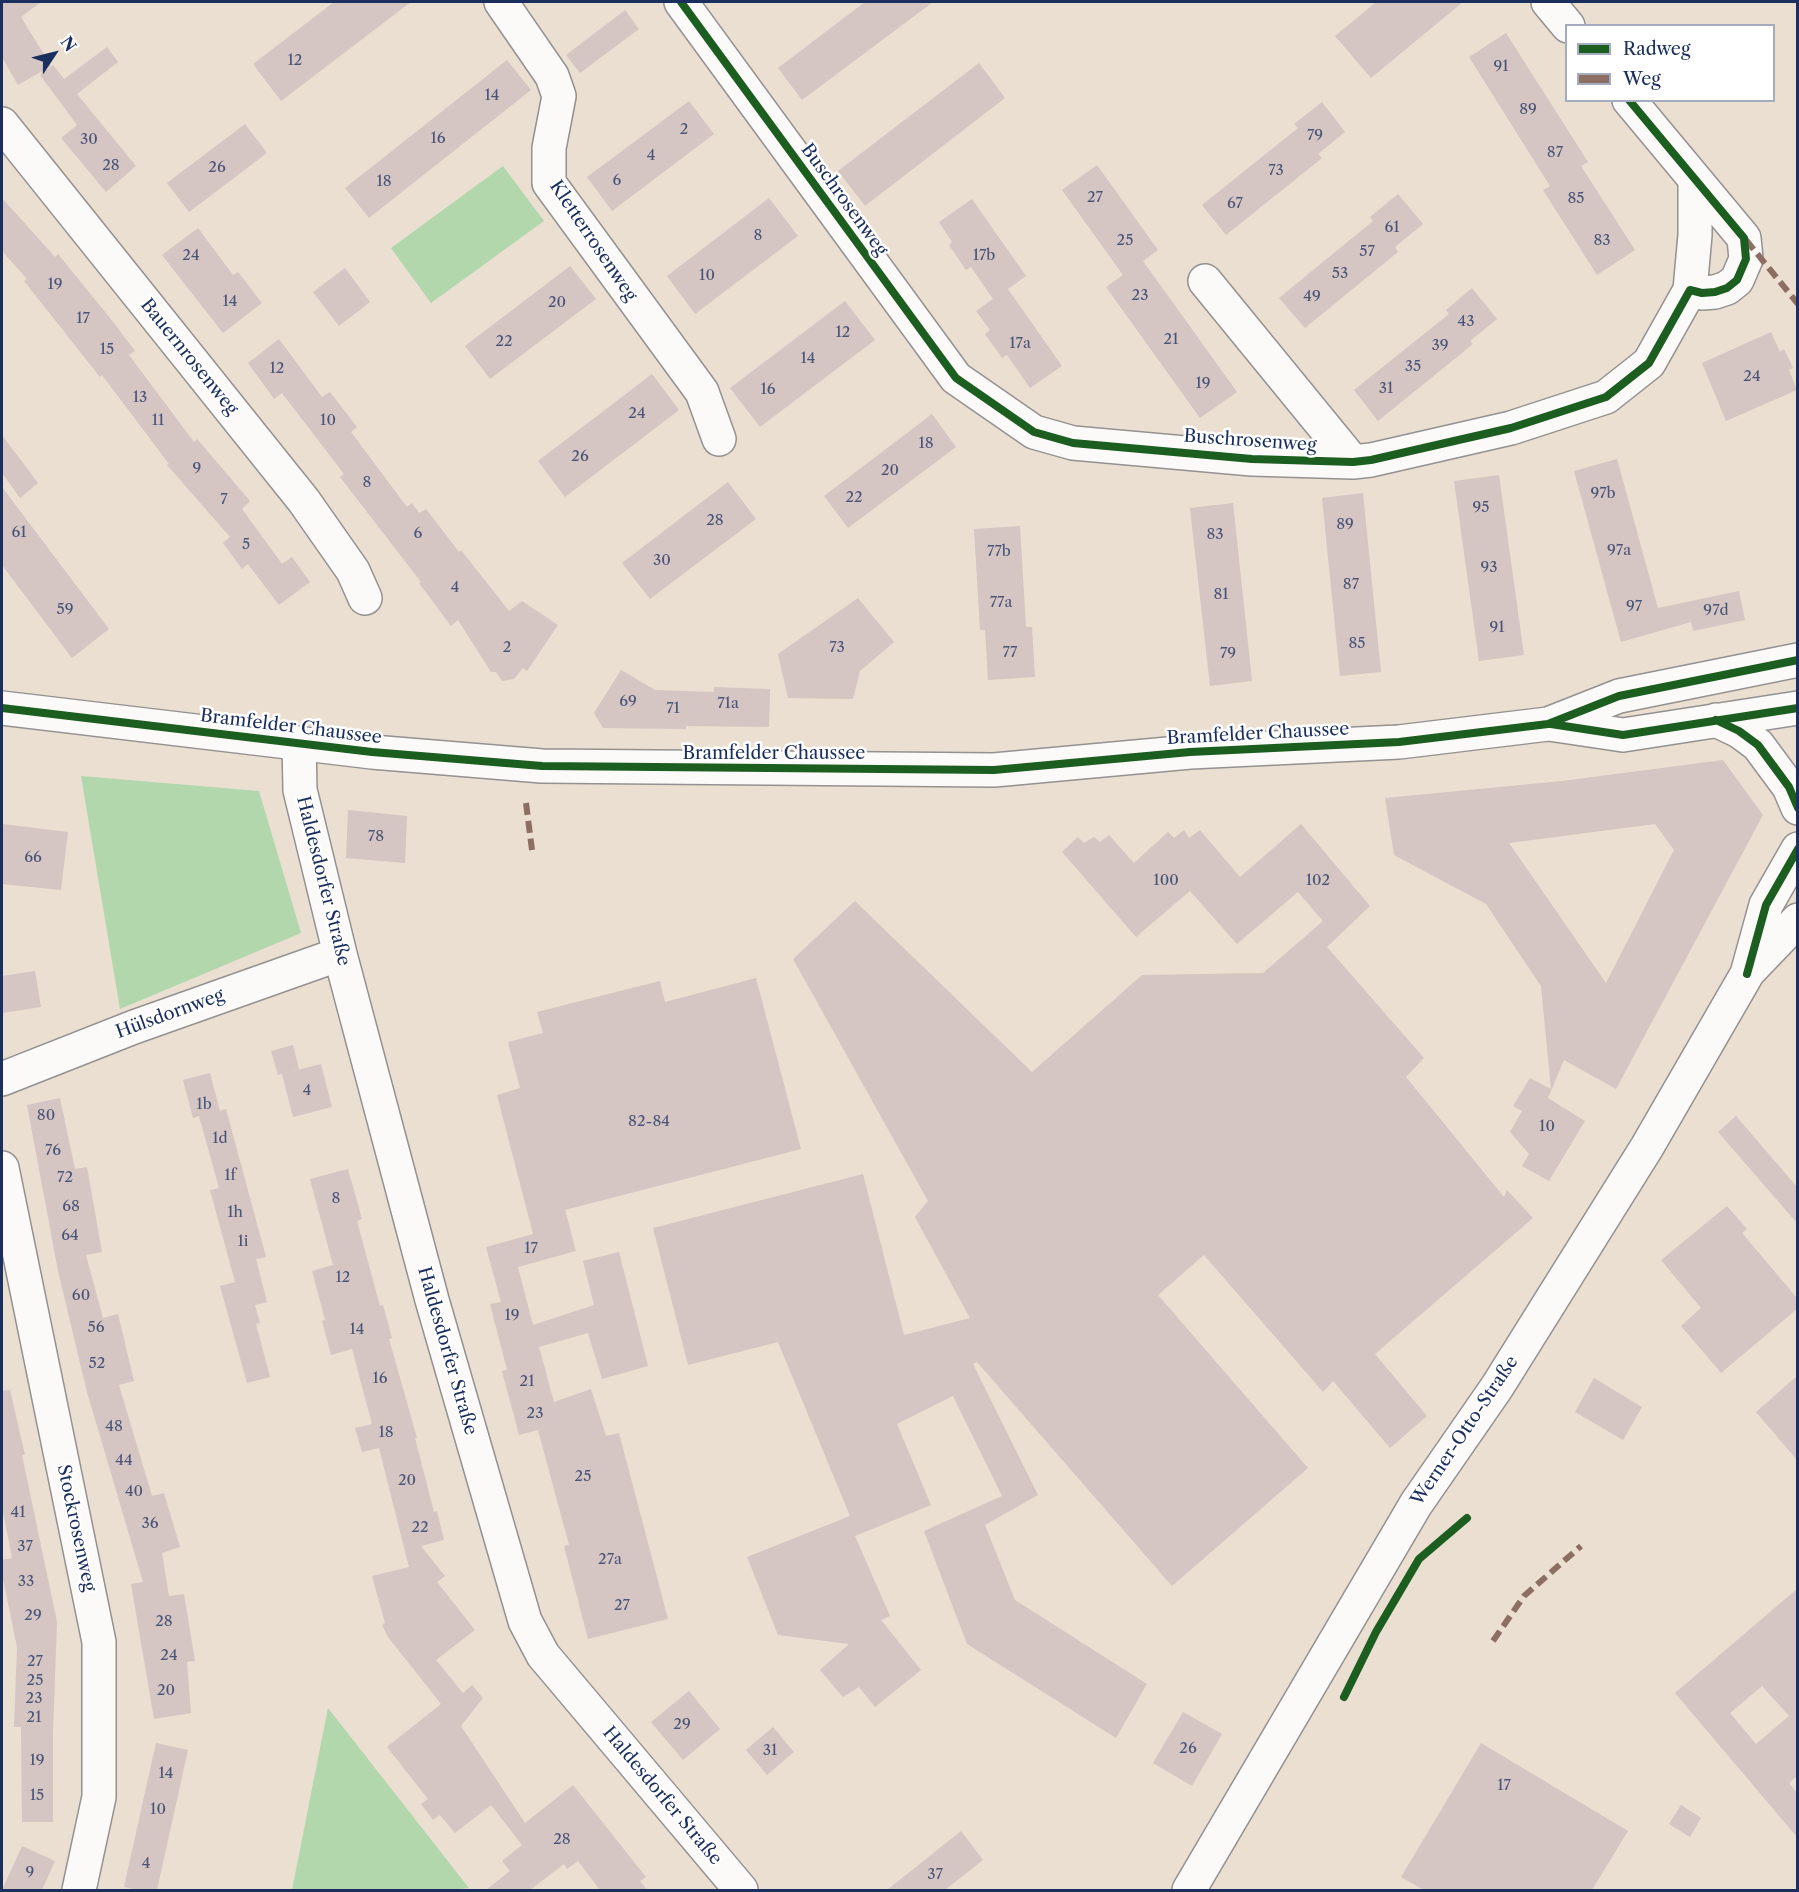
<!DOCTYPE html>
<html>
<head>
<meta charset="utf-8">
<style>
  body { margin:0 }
  #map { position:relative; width:1799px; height:1892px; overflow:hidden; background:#eadfd0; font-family:"Libre Caslon Text",serif }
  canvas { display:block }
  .frame { position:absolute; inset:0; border:3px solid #1b2f5e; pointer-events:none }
  .legend { position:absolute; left:1565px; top:24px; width:210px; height:78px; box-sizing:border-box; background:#fff; border:2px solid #a4acbf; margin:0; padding:8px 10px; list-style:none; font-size:18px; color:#1b2f5e }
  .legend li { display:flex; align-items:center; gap:12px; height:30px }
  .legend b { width:30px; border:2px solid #a4acbf }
  .north { position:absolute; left:24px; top:24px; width:60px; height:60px; -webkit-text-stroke:4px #fff; paint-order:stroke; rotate:55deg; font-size:16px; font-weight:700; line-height:24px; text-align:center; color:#1b2f5e }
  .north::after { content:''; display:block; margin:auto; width:21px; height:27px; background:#1b2f5e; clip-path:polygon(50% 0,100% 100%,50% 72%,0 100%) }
</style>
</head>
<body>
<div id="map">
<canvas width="1799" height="1892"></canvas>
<div class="frame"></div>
<ul class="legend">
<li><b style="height:8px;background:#1b5e20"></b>Radweg</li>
<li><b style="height:8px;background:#8d6e63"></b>Weg</li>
</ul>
<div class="north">N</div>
</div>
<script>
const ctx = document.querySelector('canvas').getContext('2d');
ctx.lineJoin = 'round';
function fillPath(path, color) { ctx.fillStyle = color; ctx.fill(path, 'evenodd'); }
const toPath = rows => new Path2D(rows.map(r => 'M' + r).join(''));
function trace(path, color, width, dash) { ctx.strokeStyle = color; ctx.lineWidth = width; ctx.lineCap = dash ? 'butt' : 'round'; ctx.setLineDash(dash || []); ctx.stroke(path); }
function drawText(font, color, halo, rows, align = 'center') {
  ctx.font = font + ' "Libre Caslon Text",serif'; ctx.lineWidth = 5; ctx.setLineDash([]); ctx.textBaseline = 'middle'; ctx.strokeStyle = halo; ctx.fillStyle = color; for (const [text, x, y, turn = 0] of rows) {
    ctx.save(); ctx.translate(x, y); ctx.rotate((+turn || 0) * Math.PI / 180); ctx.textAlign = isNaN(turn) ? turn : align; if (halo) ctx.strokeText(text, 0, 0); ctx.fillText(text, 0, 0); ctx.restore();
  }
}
const green = toPath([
  [503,166,544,221,431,303,391,248],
  [81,776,259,791,301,933,120,1009],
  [328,1708,469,1888,453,1890,292,1890]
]);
const building = toPath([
  [2,2,41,2,21,17,51,66,18,85,2,57],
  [334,2,411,2,281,101,253,64],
  [865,2,933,2,802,100,778,68],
  [1376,2,1463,2,1371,78,1335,36],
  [625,10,639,29,580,73,566,55],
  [1506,33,1588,162,1581,166,1635,250,1597,275,1543,190,1550,186,1469,57],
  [107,47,118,62,77,94,136,166,106,192,61,138,77,125,40,75,53,65,64,79],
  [507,60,531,90,369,218,345,188],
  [979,63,1005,98,865,206,838,171],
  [689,101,714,134,612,211,587,177],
  [1322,102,1345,132,1318,154,1322,158,1226,235,1202,205,1298,128,1294,124],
  [245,124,267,153,189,212,167,183],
  [1097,165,1158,250,1143,261,1237,392,1200,418,1106,287,1123,275,1062,190],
  [1398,194,1423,224,1395,247,1398,252,1305,328,1279,298,1373,221,1370,217],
  [2,198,55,257,58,254,114,323,135,351,129,355,194,442,197,439,250,501,242,509,282,564,292,557,310,582,279,605,248,564,242,569,223,543,230,537,167,465,169,464,102,375,100,377,24,281,27,279,2,251],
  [769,198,798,236,695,314,667,276],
  [972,199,1026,276,1008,289,1062,366,1030,388,1007,355,1002,358,985,334,990,330,976,311,993,299,971,267,966,270,949,245,952,242,939,222],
  [198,228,233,275,238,272,262,303,223,333,162,255],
  [570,266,596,299,490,379,465,346],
  [345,268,370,302,339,326,313,292],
  [1472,288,1497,319,1470,341,1473,344,1378,421,1354,390,1449,314,1446,310],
  [845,301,875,340,760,427,730,388],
  [1771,332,1780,352,1784,349,1793,368,1789,370,1797,390,1726,421,1702,363],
  [279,339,322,397,330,392,357,427,351,432,407,507,412,503,419,513,426,509,459,552,461,550,509,611,522,601,558,625,527,671,523,668,514,679,502,681,496,672,491,672,458,620,451,626,419,583,421,582,340,477,344,474,282,393,274,399,248,363],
  [652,374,679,410,565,497,538,461],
  [932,414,956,447,848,528,824,496],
  [2,435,38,483,20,498,2,473],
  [1617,459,1658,608,1739,591,1745,620,1693,631,1691,622,1621,642,1574,471],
  [1499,475,1524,655,1479,661,1454,481],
  [728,482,756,519,650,599,622,563],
  [2,487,109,629,72,658,2,565],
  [1363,493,1381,672,1340,676,1322,498],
  [1233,503,1252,681,1210,686,1190,508],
  [1020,526,1026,627,1032,627,1035,677,988,680,985,630,980,630,974,529],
  [858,598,894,642,860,671,853,699,788,698,778,654],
  [621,670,655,690,714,692,714,687,770,689,769,727,686,726,686,729,603,728,594,713],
  [1723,760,1763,815,1616,1089,1564,1060,1548,1098,1585,1121,1549,1181,1522,1166,1529,1154,1510,1132,1522,1111,1513,1106,1530,1078,1551,1089,1541,986,1486,904,1394,855,1385,798,1562,781],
  [1655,824,1674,850,1606,983,1509,843],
  [348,810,407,816,405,863,346,858],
  [2,824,68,832,61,890,2,884],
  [1301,824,1370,906,1327,947,1424,1058,1406,1077,1504,1197,1507,1190,1533,1218,1375,1354,1427,1416,1390,1448,1333,1381,1323,1392,1204,1255,1158,1295,1308,1468,1172,1586,977,1362,973,1364,1038,1495,985,1525,1015,1600,1147,1684,1116,1738,967,1644,924,1531,1002,1496,953,1396,897,1424,931,1505,855,1536,890,1616,881,1620,921,1670,875,1707,859,1687,843,1697,820,1670,849,1644,778,1635,747,1557,850,1516,778,1342,688,1365,653,1228,863,1174,904,1335,970,1318,915,1217,928,1201,793,959,855,901,1032,1072,1142,975,1263,973,1323,921,1298,892,1237,944,1190,891,1136,937,1062,852,1078,837,1084,843,1094,837,1100,842,1109,835,1134,863,1168,832,1174,838,1184,830,1189,838,1200,830,1240,877],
  [35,971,41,1007,2,1013,2,976],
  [756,978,801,1149,565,1210,576,1251,518,1267,533,1325,594,1305,583,1261,619,1252,648,1366,602,1379,588,1333,539,1347,554,1402,591,1389,606,1436,619,1433,668,1619,588,1639,564,1546,569,1545,538,1430,519,1435,502,1371,507,1370,490,1304,501,1302,486,1247,533,1234,497,1095,520,1088,508,1042,543,1033,537,1012,660,981,665,1002],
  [293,1045,299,1069,289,1072,321,1064,332,1107,293,1117,282,1074,278,1075,271,1051],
  [210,1073,220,1111,226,1109,266,1257,256,1259,267,1302,255,1305,260,1323,256,1324,270,1377,247,1383,220,1286,235,1282,210,1190,219,1188,199,1116,193,1118,183,1080],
  [60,1098,75,1169,87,1167,102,1252,86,1255,103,1318,118,1314,134,1381,119,1385,152,1496,164,1493,180,1547,162,1553,169,1596,184,1594,195,1661,187,1662,191,1713,154,1719,131,1584,143,1582,87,1392,58,1271,27,1105],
  [1736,1116,1797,1187,1797,1223,1718,1132],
  [348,1169,362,1219,357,1221,380,1306,383,1305,392,1338,389,1339,417,1438,415,1438,434,1512,437,1511,444,1540,421,1546,445,1576,437,1582,475,1630,436,1660,463,1693,472,1685,483,1698,461,1726,525,1823,573,1785,646,1877,640,1881,647,1890,600,1890,578,1861,567,1869,564,1864,530,1890,486,1890,510,1871,502,1861,522,1845,491,1805,455,1833,440,1815,433,1820,421,1804,428,1799,387,1747,441,1704,388,1637,382,1625,385,1623,372,1576,409,1567,379,1448,362,1452,355,1428,372,1424,352,1349,331,1355,322,1321,325,1320,312,1271,333,1265,310,1179],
  [1727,1206,1747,1229,1742,1233,1797,1298,1797,1309,1721,1373,1681,1326,1701,1308,1661,1260],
  [1797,1376,1797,1460,1756,1412],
  [1594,1378,1642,1407,1623,1440,1575,1412],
  [10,1390,25,1455,22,1455,57,1622,53,1734,53,1822,22,1822,21,1727,14,1727,17,1647,2,1574,2,1560,12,1558,2,1507,2,1391],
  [1797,1589,1797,1776,1789,1783,1797,1793,1797,1837,1675,1693],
  [1762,1686,1789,1716,1756,1744,1730,1713],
  [689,1691,720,1729,683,1760,651,1722],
  [1183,1712,1222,1734,1192,1786,1153,1763],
  [773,1727,794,1752,767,1775,746,1750],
  [156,1743,188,1750,157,1890,138,1890,124,1887],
  [1481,1743,1628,1831,1592,1890,1424,1890,1401,1877],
  [1681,1805,1701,1818,1690,1837,1669,1824],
  [961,1831,983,1860,945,1890,887,1890],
  [22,1846,55,1861,42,1890,2,1890]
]);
const minor = toPath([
  [501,2,552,76,559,96,549,148,549,183,702,392,719,439],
  [681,2,956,378,1034,432,1073,443,1252,459,1353,462,1371,460,1511,428,1606,397,1649,363,1690,290,1702,293,1715,292,1727,288,1737,280,1746,259,1744,238,1629,100],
  [1548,2,1568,26],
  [2,124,304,501,353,571,365,598],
  [1205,281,1353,462],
  [1690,290,1695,235,1695,180],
  [299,743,300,790,340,954,432,1300,525,1621,543,1655,741,1890],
  [2,1079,134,1027,340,954],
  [2,1168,99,1642,99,1797,79,1890]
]);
const major = toPath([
  [2,708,372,752,542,766,994,770,1190,752,1399,742,1548,724,1619,696,1798,660],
  [1716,720,1739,731,1758,745,1789,787,1798,808],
  [1549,724,1623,735,1798,708],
  [1750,970,1798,920],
  [1189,1890,1416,1504,1497,1387,1647,1147,1747,974,1766,905,1798,849]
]);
const quiet = toPath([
  [1746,240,1798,304],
  [526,803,532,850],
  [1493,1641,1524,1596,1581,1546]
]);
const cycleway = toPath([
  [681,2,956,378,1034,432,1073,443,1252,459,1353,462,1371,460,1511,428,1606,397,1649,363,1690,290,1702,293,1715,292,1727,288,1737,280,1746,259,1744,238,1629,100],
  [2,708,372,752,542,766,994,770,1190,752,1399,742,1548,724,1619,696,1798,660],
  [1716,720,1739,731,1758,745,1789,787,1798,808],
  [1551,724,1623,735,1798,708],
  [1747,974,1766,905,1798,849],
  [1344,1697,1376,1632,1419,1559,1467,1518]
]);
const numberNames = [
  ["12",295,61],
  ["91",1501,67],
  ["14",492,96],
  ["89",1528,110],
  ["2",684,130],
  ["79",1315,136],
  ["16",438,139],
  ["30",89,140],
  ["87",1555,153],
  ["4",651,156],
  ["28",111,166],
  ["26",217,168],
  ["73",1276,171],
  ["6",617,181],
  ["18",384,182],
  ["27",1095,198],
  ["85",1576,199],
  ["67",1235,204],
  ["61",1392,228],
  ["8",758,236],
  ["25",1125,241],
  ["83",1602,241],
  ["57",1367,252],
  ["24",191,256],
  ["17b",984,256],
  ["53",1340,274],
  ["10",707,276],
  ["19",55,285],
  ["23",1140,296],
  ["49",1312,297],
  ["14",230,302],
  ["20",557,303],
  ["17",83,319],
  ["43",1466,322],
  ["12",843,333],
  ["21",1171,340],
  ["22",504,342],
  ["17a",1020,344],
  ["39",1440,346],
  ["15",107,350],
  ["14",808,359],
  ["35",1413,367],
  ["12",277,369],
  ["24",1752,377],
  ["19",1203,384],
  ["31",1386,389],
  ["16",768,390],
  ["13",140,398],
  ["24",637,414],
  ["11",158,421],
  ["10",328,421],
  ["18",926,444],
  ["26",580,457],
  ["9",197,469],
  ["20",890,471],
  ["8",367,483],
  ["97b",1603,494],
  ["22",854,498],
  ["7",224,500],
  ["95",1481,508],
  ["28",715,521],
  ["89",1345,525],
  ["61",19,533],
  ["6",418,534],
  ["83",1215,535],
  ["5",246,545],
  ["97a",1619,551],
  ["77b",999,552],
  ["30",662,561],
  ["93",1489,568],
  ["87",1351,585],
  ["4",455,588],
  ["81",1221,595],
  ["77a",1001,603],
  ["97",1634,607],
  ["59",65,610],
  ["97d",1716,611],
  ["91",1497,628],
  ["85",1357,644],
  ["2",507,648],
  ["73",837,648],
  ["77",1010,653],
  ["79",1228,654],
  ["69",628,702],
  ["71a",728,704],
  ["71",673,709],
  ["78",376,837],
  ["66",33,858],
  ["100",1166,881],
  ["102",1318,881],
  ["4",307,1091],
  ["1b",204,1105],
  ["80",46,1116],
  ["82-84",649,1122],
  ["10",1547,1127],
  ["1d",220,1139],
  ["76",53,1151],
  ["1f",230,1176],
  ["72",65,1178],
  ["8",336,1199],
  ["68",71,1207],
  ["1h",235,1213],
  ["64",70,1236],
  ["1i",243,1242],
  ["17",531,1249],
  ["12",343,1278],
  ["60",81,1296],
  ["19",512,1316],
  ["56",96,1328],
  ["14",357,1330],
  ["52",97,1364],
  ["16",380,1379],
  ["21",527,1382],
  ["23",535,1414],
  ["48",114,1427],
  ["18",386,1433],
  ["44",124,1461],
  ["25",583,1477],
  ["20",407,1481],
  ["40",134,1492],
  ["41",18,1513],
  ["36",150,1524],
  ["22",420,1528],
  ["37",25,1547],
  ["27a",610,1560],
  ["33",26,1582],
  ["27",622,1606],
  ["29",33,1616],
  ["28",164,1622],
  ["24",169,1656],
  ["27",35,1662],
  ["25",35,1681],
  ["20",166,1691],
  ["23",34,1699],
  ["21",34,1718],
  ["29",682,1725],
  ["26",1188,1749],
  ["31",770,1751],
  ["19",37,1761],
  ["14",166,1774],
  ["17",1504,1786],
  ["15",37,1796],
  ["10",158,1810],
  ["28",562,1840],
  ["4",146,1864],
  ["9",30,1873],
  ["37",935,1875]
];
const streetNames = [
  ["Buschrosenweg",844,200,54],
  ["Kletterrosenweg",593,241,56],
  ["Bauernrosenweg",189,357,51],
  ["Buschrosenweg",1250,441,4],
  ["Bramfelder Chaussee",291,727,7],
  ["Bramfelder Chaussee",1258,734,-3],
  ["Bramfelder Chaussee",774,754],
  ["Haldesdorfer Straße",323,881,76],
  ["Hülsdornweg",170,1014,-20],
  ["Haldesdorfer Straße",447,1351,74],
  ["Werner-Otto-Straße",1465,1431,-56],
  ["Stockrosenweg",76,1528,78],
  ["Haldesdorfer Straße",662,1796,50]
];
fillPath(green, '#b2d7ac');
fillPath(building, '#d5c5c3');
trace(minor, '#939191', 36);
trace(major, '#939191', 36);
trace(minor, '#fcfaf8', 33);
trace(major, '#fcfaf8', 33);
trace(quiet, '#8d6e63', 6, [12, 6]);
trace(cycleway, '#1b5e20', 8);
drawText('15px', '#4a5477', null, numberNames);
drawText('18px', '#1b2f5e', '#fff', streetNames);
</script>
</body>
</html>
